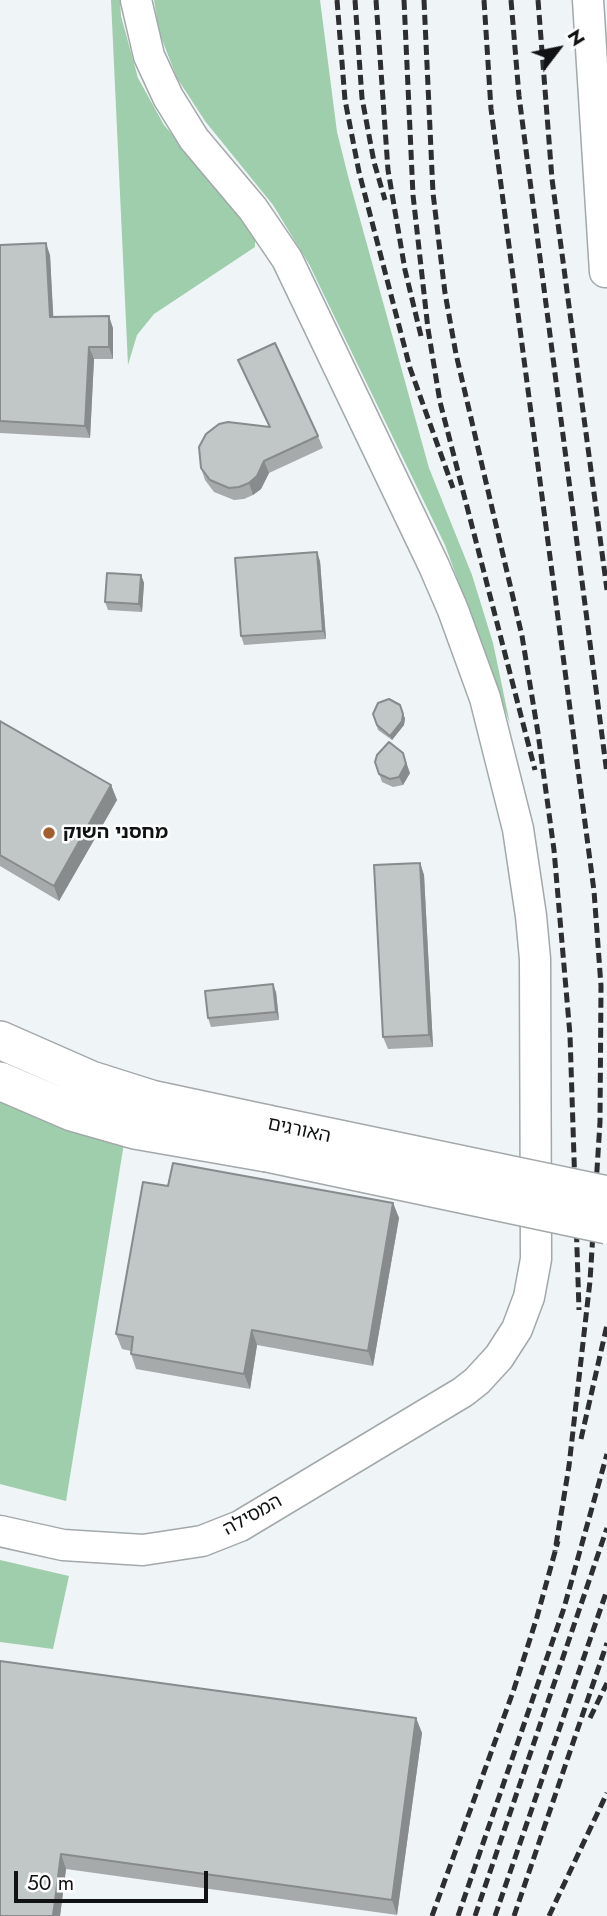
<!DOCTYPE html>
<html>
<head>
<meta charset="utf-8">
<style>
  body { margin:0 }
  #map { position:relative; width:607px; height:1916px; overflow:hidden; background:#eff4f6; font-family:Jost,sans-serif }
  canvas { display:block }
  .north { position:absolute; left:523px; top:14px; width:70px; height:70px; -webkit-text-stroke:5px #fff; paint-order:stroke; rotate:58deg; font-size:19px; font-weight:700; line-height:28px; text-align:center; color:#101213 }
  .north::after { content:''; display:block; margin:auto; width:24px; height:32px; background:#101213; clip-path:polygon(50% 0,100% 100%,50% 72%,0 100%) }
  .scale { position:absolute; left:14px; top:1871px; width:194px; height:32px; box-sizing:border-box; border:4px solid #101213; border-top:0; padding-left:9px; font-size:21px; line-height:24px; white-space:nowrap; color:#101213; -webkit-text-stroke:5px #fff; paint-order:stroke }
</style>
</head>
<body>
<div id="map">
<canvas width="607" height="1916"></canvas>
<div class="north">N</div>
<div class="scale">50 m</div>
</div>
<script>
const ctx = document.querySelector('canvas').getContext('2d');
ctx.lineJoin = 'round';
function fillPath(path, color) { ctx.fillStyle = color; ctx.fill(path, 'evenodd'); }
const toPath = rows => new Path2D(rows.map(r => 'M' + r).join(''));
function trace(path, color, width, dash) { ctx.strokeStyle = color; ctx.lineWidth = width; ctx.lineCap = dash ? 'butt' : 'round'; ctx.setLineDash(dash || []); ctx.stroke(path); }
function drawText(font, color, halo, rows, align = 'center') {
  ctx.font = font + ' Jost,"Noto Sans Hebrew",sans-serif'; ctx.lineWidth = 5; ctx.setLineDash([]); ctx.textBaseline = 'middle'; ctx.strokeStyle = halo; ctx.fillStyle = color; for (const [text, x, y, turn = 0] of rows) {
    ctx.save(); ctx.translate(x, y); ctx.rotate((+turn || 0) * Math.PI / 180); ctx.textAlign = isNaN(turn) ? turn : align; if (halo) ctx.strokeText(text, 0, 0); ctx.fillText(text, 0, 0); ctx.restore();
  }
}
const green = toPath([
  [111,0,120,0,121,16,138,78,164,125,255,230,255,247,154,314,137,335,128,365],
  [154,0,320,0,337,132,348,176,429,468,472,575,493,643,510,724,445,545,309,264,273,205,205,121,177,78,159,32],
  [0,1095,125,1137,66,1501,0,1484],
  [0,1560,69,1576,53,1649,0,1642]
]);
const minor = toPath([
  [588,0,605,272],
  [0,1531,63,1545,143,1550,202,1541,240,1526,463,1392,477,1381,499,1357,517,1329,529,1297,536,1259,535,959,531,916,518,829,485,698,453,610,434,566,287,259,253,209,194,139,168,97,149,56,136,0]
]);
const tertiary = toPath([
  [0,1040,91,1080,151,1099,268,1124],
  [0,1081,72,1112,135,1130,267,1153]
]);
const rail = toPath([
  [337,0,345,100,359,172,410,368,453,488],
  [355,0,362,98,374,162,385,200],
  [376,0,388,170,405,270,421,336],
  [404,0,413,195,428,329,440,402,535,770],
  [424,0,433,193,445,293,456,354,522,636,538,733,554,850,570,1035,579,1310],
  [484,0,491,109,594,891,601,986,600,1122,590,1281,569,1466,555,1551],
  [511,0,519,96,607,774],
  [538,0,552,179,607,590],
  [581,1439,607,1325],
  [590,1718,607,1683],
  [432,1916,514,1689,537,1617,558,1541],
  [458,1916,564,1608,607,1454],
  [475,1916,607,1528],
  [495,1916,607,1590],
  [514,1916,607,1643],
  [549,1916,607,1793]
]);
const tertiaryBridge = toPath([
  [268,1124,607,1195],
  [267,1153,607,1225]
]);
const wall = toPath([
  [0,245,50,255,53,317,113,328,113,359,94,359,90,438,0,433],
  [238,360,318,436,323,448,269,473,261,489,253,495,244,499,234,500,214,492,205,480,201,468,269,427,243,372],
  [320,561,326,639,244,645,241,636],
  [141,575,144,583,142,612,108,610,105,602],
  [373,714,405,718,404,725,392,740,378,730],
  [0,721,111,785,117,800,59,901,0,866],
  [375,762,410,773,403,785,393,787,382,782],
  [420,863,424,875,433,1047,388,1049,383,1037],
  [276,992,279,1020,211,1027,208,1018],
  [168,1186,393,1203,399,1218,373,1366,257,1345,250,1389,136,1369,131,1354,131,1351,122,1349,116,1334],
  [0,1661,416,1718,422,1733,397,1915,66,1869,60,1916,0,1916]
]);
const shadedWall = toPath([
  [46,243,50,255,54,329,50,317],
  [109,316,113,328,113,359,109,347],
  [89,347,94,359,90,438,85,426],
  [264,461,269,473,261,489,253,495,249,483],
  [317,552,320,561,326,639,323,631],
  [141,575,144,583,142,612,139,604],
  [403,714,405,718,404,725,392,740,390,736],
  [403,753,410,773,403,785,399,777],
  [111,785,117,800,59,901,54,886],
  [420,863,424,875,433,1047,429,1035],
  [273,984,276,992,279,1020,276,1012],
  [393,1203,399,1218,373,1366,368,1351],
  [252,1330,257,1345,250,1389,244,1374],
  [416,1718,422,1733,397,1915,392,1900],
  [61,1854,66,1869,60,1916,53,1916]
]);
const building = toPath([
  [46,243,50,317,109,316,109,347,89,347,85,426,0,421,0,245,46,243],
  [275,343,318,436,264,461,257,476,249,483,239,487,229,488,210,480,201,468,199,447,206,434,219,424,228,422,270,427,238,360,275,343],
  [317,552,323,631,241,636,235,558,317,552],
  [107,573,141,575,139,604,105,602,107,573],
  [389,699,400,705,403,714,402,721,390,736,377,725,373,714,378,703,389,699],
  [0,721,111,785,54,886,0,855,0,721],
  [389,742,403,753,406,764,399,777,390,779,379,774,375,762,377,755,389,742],
  [420,863,429,1035,383,1037,374,865,420,863],
  [273,984,276,1012,208,1018,205,991,273,984],
  [173,1163,393,1203,368,1351,252,1330,244,1374,131,1354,133,1337,116,1334,143,1182,168,1186,173,1163],
  [0,1661,416,1718,392,1900,61,1854,53,1916,0,1916,0,1661]
]);
const markers = [
  [49,833,7,"#a25e2e"]
];
const poiNames = [
  ["מחסני השוק",63,833]
];
const streetNames = [
  ["האורגים",299,1131,12],
  ["המסילה",253,1516,-29]
];
fillPath(green, '#9eceac');
trace(minor, '#a3a8a9', 33);
trace(tertiary, '#a3a8a9', 40);
trace(minor, '#fff', 30);
trace(tertiary, '#fff', 37);
trace(rail, '#2c2e2f', 5, [10, 5]);
trace(tertiaryBridge, '#a3a8a9', 40, []);
trace(tertiaryBridge, '#fff', 37);
fillPath(wall, '#a6aaaa');
fillPath(shadedWall, '#878b8b');
fillPath(building, '#c1c6c6');
trace(building, '#878b8b', 2);
for (const [x, y, r, color] of markers) { const dot = new Path2D(); dot.arc(x, y, r, 0, 2 * Math.PI); ctx.fillStyle = color; ctx.fill(dot); trace(dot, '#fff', 2.5); }
drawText('bold 19px', '#101213', '#fff', poiNames, 'left');
drawText('19px', '#101213', '#fff', streetNames);
</script>
</body>
</html>
